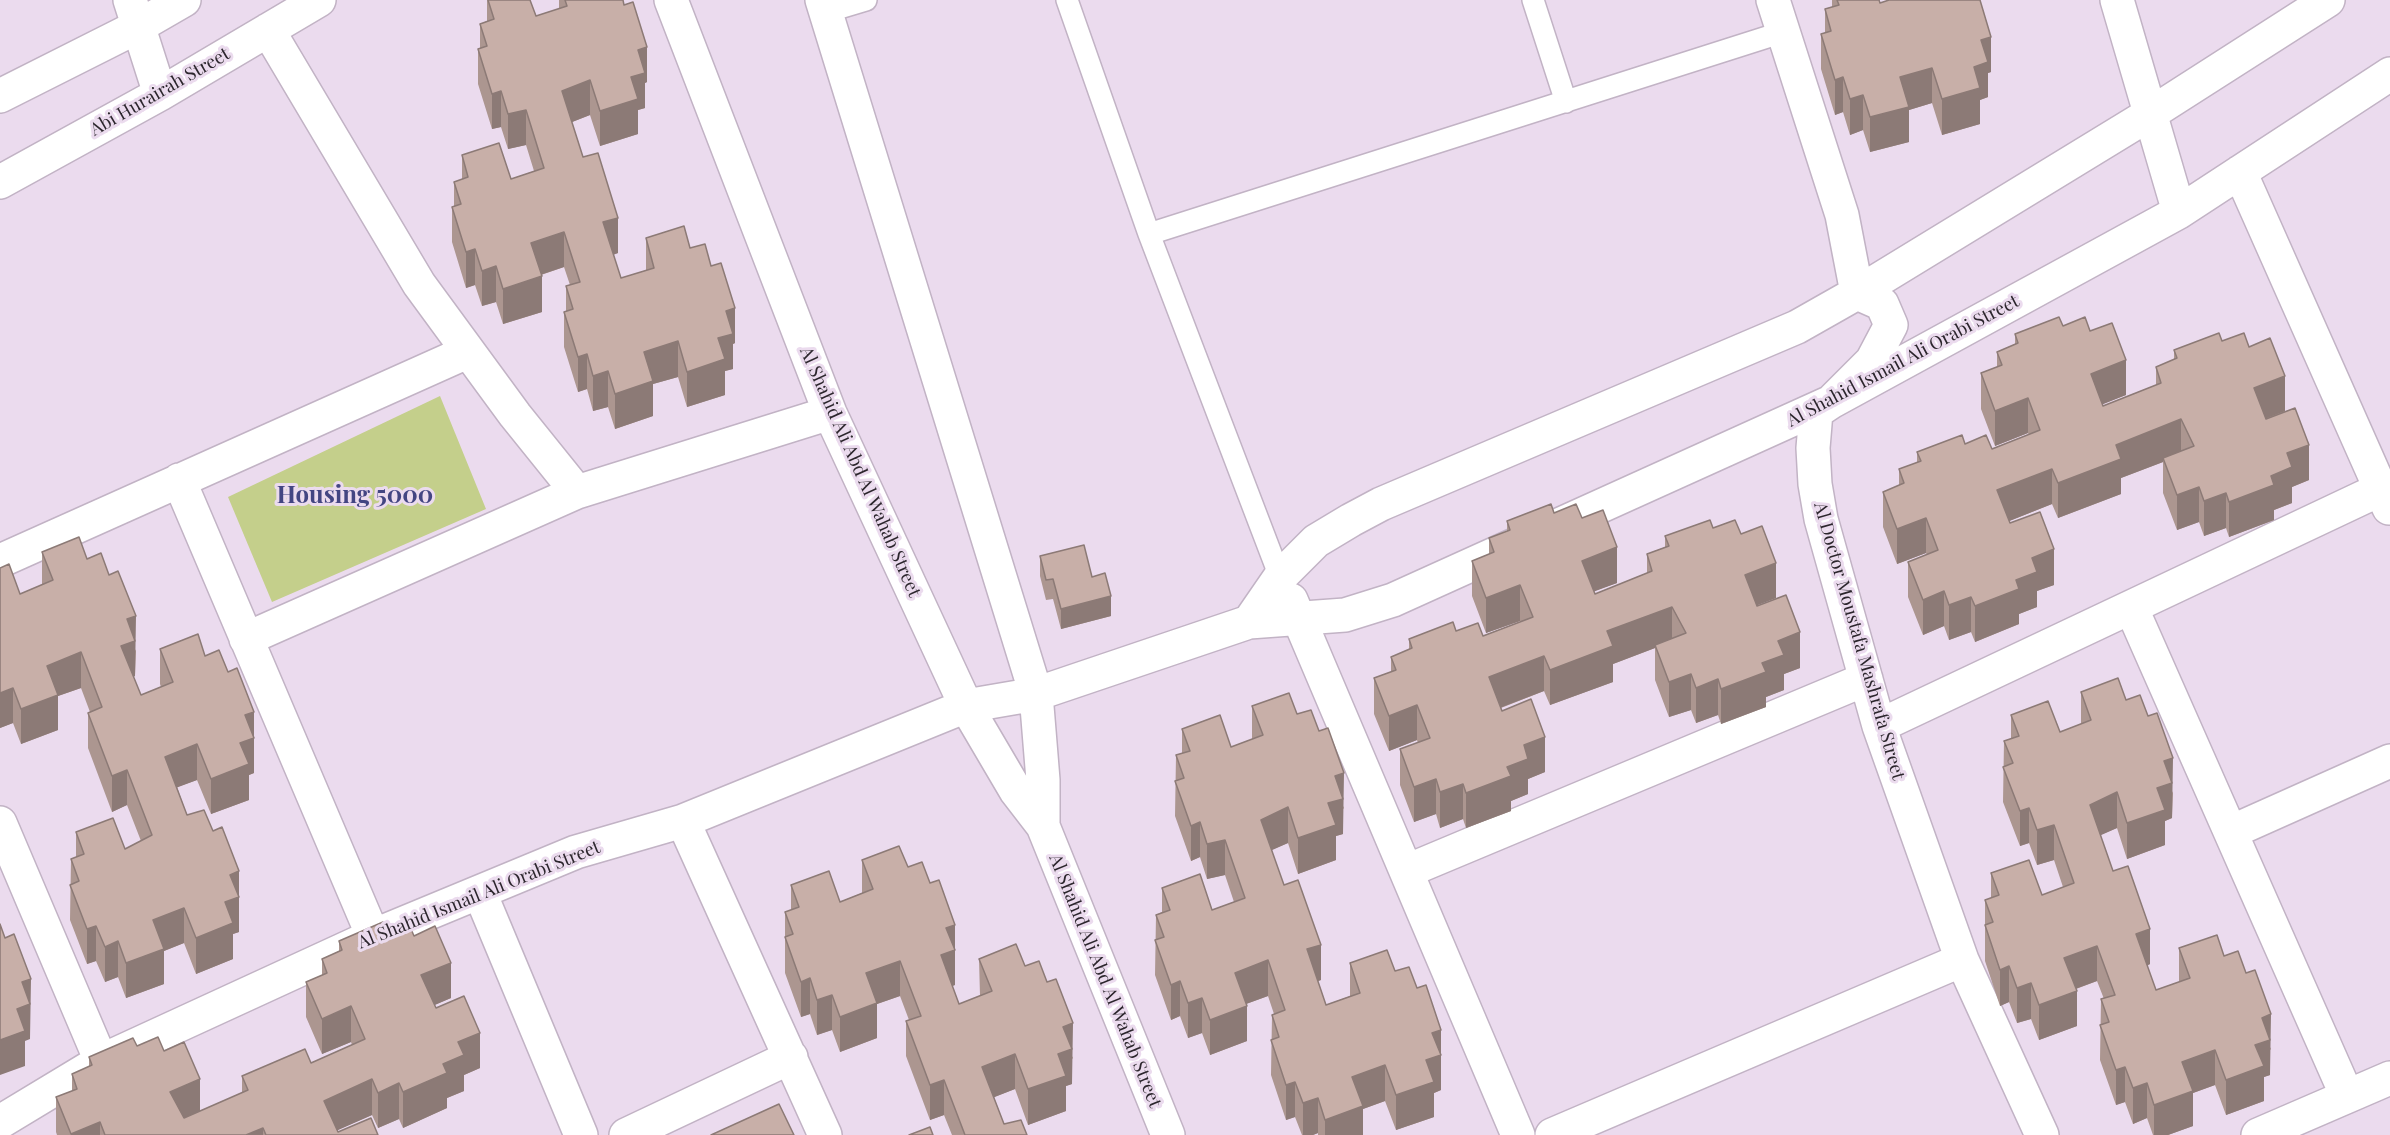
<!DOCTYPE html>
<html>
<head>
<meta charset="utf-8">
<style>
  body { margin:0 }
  canvas { display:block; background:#ebdbee }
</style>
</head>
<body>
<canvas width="2390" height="1135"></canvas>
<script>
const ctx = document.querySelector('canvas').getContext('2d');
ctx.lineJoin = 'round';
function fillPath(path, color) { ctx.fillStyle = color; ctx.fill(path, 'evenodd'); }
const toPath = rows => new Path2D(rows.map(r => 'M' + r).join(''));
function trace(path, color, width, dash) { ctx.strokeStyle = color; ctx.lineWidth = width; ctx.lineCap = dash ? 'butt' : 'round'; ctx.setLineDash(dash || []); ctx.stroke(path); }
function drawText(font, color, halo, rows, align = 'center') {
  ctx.font = font + ' "Playfair Display",serif'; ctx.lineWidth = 6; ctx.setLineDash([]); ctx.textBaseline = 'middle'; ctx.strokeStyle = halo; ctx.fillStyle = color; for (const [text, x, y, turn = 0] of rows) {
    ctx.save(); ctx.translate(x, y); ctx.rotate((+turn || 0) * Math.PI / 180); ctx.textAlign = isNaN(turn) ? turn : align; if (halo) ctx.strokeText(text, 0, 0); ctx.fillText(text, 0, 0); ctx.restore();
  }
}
const green = toPath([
  [440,396,486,509,272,602,228,497]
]);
const lane = toPath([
  [1067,0,1149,234,1280,577],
  [1533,0,1566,102],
  [826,12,866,0],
  [1149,234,1783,32]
]);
const street = toPath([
  [130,0,160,94],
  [671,0,830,413,966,706,1016,791,1043,826,1168,1135],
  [822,0,1036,694,1043,780,1043,826],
  [1773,0,1842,215,1857,293,1882,304,1891,325,1872,361,1831,402,1816,412,1813,448,1815,484,1821,519,1879,726,1962,960,2042,1135],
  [2117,0,2179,212],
  [268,30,419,284,515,415,577,492],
  [0,96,139,26,184,0],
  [2240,172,2389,508],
  [0,182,160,94,319,0],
  [179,480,373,936],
  [0,561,467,352],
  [1291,600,1518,1135],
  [2131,607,2347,1096],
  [1249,622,1280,577,1316,541,1351,520,1381,504,1797,327,1857,293,2150,114,2328,0],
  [246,639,577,492,830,413],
  [1879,726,2381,489],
  [683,821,825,1135],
  [0,823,101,1061],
  [2231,832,2390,761],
  [1407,871,1866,679],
  [480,893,581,1135],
  [0,1122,101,1061,373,936,576,852,683,821,966,706,1036,694,1249,622,1345,615,1393,600,1831,402,2179,212,2390,74],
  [626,1135,791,1057],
  [1552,1135,1962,960],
  [2258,1135,2390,1078]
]);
const wall = toPath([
  [487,0,530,0,536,16,559,9,559,0,623,0,647,82,645,83,645,108,638,110,638,134,600,146,590,115,572,122,583,157,618,253,613,255,621,278,646,271,646,238,690,248,735,343,733,344,733,369,725,371,725,395,687,407,678,377,653,384,653,416,615,429,608,407,593,411,587,389,578,392,564,347,564,312,566,311,566,286,570,285,564,267,541,275,542,312,503,324,496,302,482,306,475,285,466,288,452,242,452,207,454,206,454,182,462,179,462,155,511,179,534,171,526,145,508,149,501,127,492,129,478,84,478,49,480,48,480,24,487,21],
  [1832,0,1879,0,1880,3,1991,72,1988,73,1988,97,1980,100,1980,124,1942,135,1932,103,1909,110,1909,142,1870,152,1863,130,1850,135,1843,112,1835,115,1821,69,1821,34,1825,33,1825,9,1832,7],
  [2063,326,2090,331,2126,395,2102,404,2103,406,2156,385,2156,367,2174,360,2174,350,2222,341,2249,347,2285,411,2309,480,2292,487,2292,503,2274,510,2274,520,2229,537,2226,528,2204,536,2199,522,2177,530,2163,493,2163,462,2121,478,2121,494,2058,518,2052,504,2009,521,2054,585,2037,591,2037,607,2019,614,2019,624,1975,642,1971,632,1949,640,1944,626,1923,635,1908,597,1908,562,1927,555,1926,553,1897,564,1883,527,1883,492,1899,486,1899,469,1917,463,1917,452,1965,444,1992,449,2029,435,2028,433,1995,446,1981,409,1981,373,1997,367,1997,352,2015,344,2015,334],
  [1554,513,1582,518,1617,583,1594,591,1595,594,1647,573,1647,554,1665,547,1665,536,1713,528,1741,534,1776,598,1757,605,1800,668,1784,674,1784,690,1766,697,1766,707,1721,724,1718,715,1696,723,1691,710,1669,717,1655,680,1655,648,1613,664,1613,682,1550,705,1544,691,1501,708,1502,711,1545,772,1528,779,1528,794,1511,801,1511,811,1466,828,1463,819,1440,828,1436,814,1414,822,1400,785,1400,749,1418,743,1417,740,1389,751,1374,714,1374,678,1391,672,1391,657,1409,650,1409,639,1456,631,1483,636,1520,622,1520,621,1486,633,1472,596,1472,561,1489,554,1489,538,1507,531,1507,521],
  [42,552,87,559,136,651,135,676,133,677,141,695,161,687,160,684,160,649,205,656,254,748,254,773,249,775,249,800,211,814,197,780,177,787,187,815,213,831,239,871,239,932,233,934,233,959,196,974,184,943,164,951,164,984,126,998,118,977,105,982,96,961,87,964,70,920,71,859,76,857,76,832,125,849,141,841,127,805,112,812,88,748,88,713,90,712,81,688,58,696,58,730,21,744,13,723,0,728,20,594,42,585],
  [1040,556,1092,577,1111,616,1061,629,1053,599,1046,600,1040,576],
  [2081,692,2126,700,2173,793,2172,818,2165,821,2165,845,2127,859,2117,828,2100,835,2113,871,2150,964,2147,966,2156,990,2179,982,2179,948,2224,956,2271,1049,2270,1050,2270,1075,2264,1077,2264,1101,2226,1115,2215,1085,2193,1093,2193,1126,2168,1135,2153,1135,2147,1118,2133,1124,2125,1102,2116,1105,2100,1060,2101,999,2104,999,2097,981,2076,989,2077,1026,2039,1040,2031,1019,2017,1023,2009,1002,2000,1006,1985,961,1985,900,1991,898,1991,873,2042,895,2063,887,2054,860,2037,865,2029,843,2020,846,2003,802,2004,741,2011,739,2011,715,2060,732,2081,724],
  [1252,706,1297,714,1344,808,1343,809,1343,834,1336,836,1336,860,1298,874,1288,843,1271,850,1284,885,1321,980,1318,981,1326,1005,1350,996,1350,963,1395,971,1441,1065,1441,1090,1434,1093,1434,1117,1396,1130,1385,1101,1363,1109,1363,1135,1318,1135,1318,1133,1313,1135,1302,1135,1295,1117,1286,1120,1271,1075,1272,1015,1274,1014,1268,996,1246,1004,1247,1041,1210,1055,1202,1033,1188,1038,1180,1016,1171,1020,1155,975,1156,915,1162,912,1162,888,1212,910,1234,902,1225,875,1207,879,1200,857,1191,861,1175,816,1176,755,1182,753,1182,729,1231,747,1252,739],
  [862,860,908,867,955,960,955,985,952,986,959,1004,980,996,979,959,1025,966,1073,1058,1072,1059,1072,1084,1066,1086,1066,1111,1028,1125,1015,1089,994,1097,1004,1124,1027,1135,952,1135,944,1115,930,1120,906,1056,906,1021,909,1020,900,996,877,1004,877,1038,840,1052,832,1030,817,1035,810,1014,801,1017,785,973,785,912,791,910,791,885,840,902,862,893],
  [386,931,414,936,451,998,434,1005,436,1008,480,1068,464,1075,464,1091,447,1098,447,1108,403,1128,399,1119,378,1128,372,1115,337,1130,338,1132,378,1135,57,1135,56,1132,56,1097,72,1091,72,1074,89,1067,89,1057,137,1046,164,1051,200,1111,242,1093,242,1076,311,1063,352,1045,351,1042,322,1054,306,1017,306,982,322,975,322,959,339,951,339,941]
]);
const shadedWall = toPath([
  [1991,37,1991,72,1988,73,1988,97,1980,100,1980,124,1942,135,1942,99,1974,67,1981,40],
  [647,47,647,82,645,83,645,108,638,110,638,134,600,146,600,111,631,77,638,50],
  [1932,68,1932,103,1909,110,1909,142,1870,152,1870,117,1900,77],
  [1843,77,1843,112,1835,115,1835,80],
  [590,80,590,115,562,126,562,91],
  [501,91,501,127,492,129,492,94],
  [1863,95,1863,130,1850,135,1850,99],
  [526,110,526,145,508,149,508,114],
  [618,218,618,253,603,258,603,222],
  [564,232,564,267,531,278,531,243],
  [475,249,475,285,466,288,466,252],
  [496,266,496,302,482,306,482,271],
  [542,276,542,312,503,324,503,289],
  [735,308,735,343,733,344,733,369,725,371,725,395,687,407,687,372,718,338,726,311],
  [678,341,678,377,653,384,653,416,615,429,615,394,644,352],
  [587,354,587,389,578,392,578,357],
  [2126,360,2126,395,2091,409,2091,374],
  [608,371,608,407,593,411,593,376],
  [2285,376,2285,411,2254,423,2254,388],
  [2028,398,2028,433,1995,446,1995,411],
  [2181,419,2181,455,2163,458,2163,462,2121,478,2121,494,2058,518,2058,483,2116,445],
  [2309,445,2309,480,2292,487,2292,503,2274,510,2274,520,2229,537,2229,502,2271,476,2287,453],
  [2052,469,2052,504,1997,526,1997,490],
  [2199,487,2199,522,2177,530,2177,495],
  [2226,493,2226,528,2204,536,2204,501],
  [1926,518,1926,553,1897,564,1897,529],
  [1617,547,1617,583,1582,596,1582,561],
  [2054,549,2054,585,2037,591,2037,607,2019,614,2019,624,1975,642,1975,606,2016,580,2032,558],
  [1776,563,1776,598,1745,610,1745,575],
  [1520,585,1520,621,1486,633,1486,598],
  [1944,591,1944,626,1923,635,1923,600],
  [1111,596,1111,616,1061,629,1061,609],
  [1971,597,1971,632,1949,640,1949,605],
  [1672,607,1672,642,1655,645,1655,648,1613,664,1613,682,1550,705,1550,670,1607,631],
  [136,616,135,676,121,682,121,646,127,619],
  [1800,632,1800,668,1784,674,1784,690,1766,697,1766,707,1721,724,1721,689,1762,663,1778,641],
  [81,652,81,688,58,696,58,730,21,744,21,709,47,666],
  [1544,656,1544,691,1489,712,1489,677],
  [1691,674,1691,710,1669,717,1669,682],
  [1718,679,1718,715,1696,723,1696,688],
  [13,688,13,723,0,728,0,693],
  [1417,705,1417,740,1389,751,1389,716],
  [254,712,254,773,249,775,249,800,211,814,211,779,240,743,245,715],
  [1545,737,1545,772,1528,779,1528,794,1511,801,1511,811,1466,828,1466,793,1507,767,1524,745],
  [197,744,197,780,165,792,165,757],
  [2173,758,2172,818,2165,821,2165,845,2127,859,2127,823,2157,788,2164,761],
  [127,770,127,805,112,812,112,776],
  [1344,773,1343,834,1336,836,1336,860,1298,874,1298,838,1328,803,1335,776],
  [1436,779,1436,814,1414,822,1414,787],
  [1463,784,1463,819,1440,828,1440,792],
  [2117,792,2117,828,2090,840,2090,805],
  [1288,807,1288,843,1261,855,1261,820],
  [2029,808,2029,843,2020,846,2020,811],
  [1200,822,1200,857,1191,861,1191,826],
  [2054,825,2054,860,2037,865,2037,830],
  [1225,840,1225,875,1207,879,1207,844],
  [239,871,239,932,233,934,233,959,196,974,196,938,225,902,230,875],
  [184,908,184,943,164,951,164,984,126,998,126,963,153,920],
  [955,925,955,985,941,990,941,955,946,928],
  [96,926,96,961,87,964,87,929],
  [2150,929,2150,964,2136,970,2136,934],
  [118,941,118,977,105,982,105,947],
  [1321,945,1321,980,1307,985,1307,949],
  [2097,946,2097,981,2064,993,2064,958],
  [1268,960,1268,996,1235,1008,1235,973],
  [900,961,900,996,877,1004,877,1038,840,1052,840,1017,866,973],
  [451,963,451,998,421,1011,421,975],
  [2009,966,2009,1002,2000,1006,2000,970],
  [810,978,810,1014,801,1017,801,982],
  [31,979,30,1039,25,1041,25,1066,0,1075,0,1040,17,1009,22,982],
  [1180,981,1180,1016,1171,1020,1171,985],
  [2031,983,2031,1019,2017,1023,2017,988],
  [2077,991,2077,1026,2039,1040,2039,1005],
  [832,995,832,1030,817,1035,817,1000],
  [1202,998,1202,1033,1188,1038,1188,1003],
  [351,1006,351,1042,322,1054,322,1019],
  [1247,1006,1247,1041,1210,1055,1210,1020],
  [2271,1014,2270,1075,2264,1077,2264,1101,2226,1115,2226,1080,2255,1045,2262,1018],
  [1073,1023,1072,1084,1066,1086,1066,1111,1028,1125,1028,1089,1058,1054,1063,1027],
  [1441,1030,1441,1090,1434,1093,1434,1117,1396,1130,1396,1095,1426,1060,1432,1033],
  [480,1033,480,1068,464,1075,464,1091,447,1098,447,1108,403,1128,403,1092,443,1064,458,1042],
  [2215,1050,2215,1085,2193,1093,2193,1126,2168,1135,2154,1135,2154,1105,2182,1062],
  [1015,1054,1015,1089,982,1102,982,1067],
  [1385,1065,1385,1101,1363,1109,1363,1135,1325,1135,1325,1120,1352,1077],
  [2125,1067,2125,1102,2116,1105,2116,1070],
  [200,1079,200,1114,170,1127,170,1092],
  [372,1079,372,1115,327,1135,324,1101],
  [944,1080,944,1115,930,1120,930,1085],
  [1295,1082,1295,1117,1286,1120,1286,1085],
  [399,1083,399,1119,378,1128,378,1093],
  [2147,1083,2147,1118,2133,1124,2133,1088],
  [1318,1098,1318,1133,1313,1135,1303,1135,1303,1103],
  [100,1122,100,1135,71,1135,71,1134],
  [263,1128,263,1135,246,1135]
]);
const building = toPath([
  [488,0,530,0,536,16,567,6,565,0,623,0,624,5,633,2,647,47,638,50,645,73,631,77,638,99,600,111,590,80,562,91,583,157,598,153,618,218,603,222,621,278,654,268,646,238,684,226,690,248,705,244,711,266,721,263,735,308,726,311,733,334,718,338,725,359,687,372,678,341,644,352,653,381,615,394,608,371,593,376,587,354,578,357,564,312,573,309,566,286,580,282,564,232,531,243,542,276,503,289,496,266,482,271,475,249,466,252,452,207,461,204,454,182,468,177,462,155,499,143,511,179,544,168,526,110,508,114,501,91,492,94,478,49,487,46,480,24,494,19,488,0],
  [1837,0,1879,0,1880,3,1889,0,1980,0,1991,37,1981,40,1988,62,1974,67,1980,88,1942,99,1932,68,1900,77,1909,107,1870,117,1863,95,1850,99,1843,77,1835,80,1821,34,1831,31,1825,9,1839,5,1837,0],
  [2059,317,2063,326,2085,317,2090,331,2112,323,2126,360,2091,374,2103,406,2161,383,2156,367,2177,358,2174,350,2219,333,2222,341,2244,333,2249,347,2270,338,2285,376,2254,388,2266,419,2295,408,2309,445,2287,453,2292,467,2271,476,2274,485,2229,502,2226,493,2204,501,2199,487,2177,495,2163,458,2194,446,2181,419,2116,445,2121,459,2058,483,2052,469,1997,490,2010,523,2040,512,2054,549,2032,558,2037,572,2016,580,2019,589,1975,606,1971,597,1949,605,1944,591,1923,600,1908,562,1938,550,1926,518,1897,529,1883,492,1904,483,1899,469,1921,461,1917,452,1962,435,1965,444,1986,435,1992,449,2040,430,2028,398,1995,411,1981,373,2002,365,1997,352,2018,343,2015,334,2059,317],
  [1551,504,1554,513,1576,504,1582,518,1603,510,1617,547,1582,561,1595,594,1652,571,1647,554,1669,546,1665,536,1710,520,1713,528,1735,520,1741,534,1762,526,1776,563,1745,575,1757,606,1786,595,1800,632,1778,641,1784,655,1762,663,1766,672,1721,689,1718,679,1696,688,1691,674,1669,682,1655,645,1686,633,1672,607,1607,631,1613,646,1550,670,1544,656,1489,677,1502,711,1531,699,1545,737,1524,745,1528,759,1507,767,1511,776,1466,793,1463,784,1440,792,1436,779,1414,787,1400,749,1430,738,1417,705,1389,716,1374,678,1396,670,1391,657,1412,648,1409,639,1453,622,1456,631,1478,623,1483,636,1533,617,1520,585,1486,598,1472,561,1494,552,1489,538,1510,530,1507,521,1551,504],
  [79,537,87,559,101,553,109,575,118,571,136,616,127,619,135,641,121,646,141,695,173,682,160,649,198,634,205,656,219,650,228,672,237,668,254,712,245,715,254,738,240,743,249,764,211,779,197,744,165,757,187,815,204,810,213,831,222,827,239,871,230,875,239,897,225,902,233,923,196,938,184,908,153,920,164,949,126,963,118,941,105,947,96,926,87,929,70,885,79,881,71,859,84,854,76,832,113,818,125,849,152,835,127,770,112,776,88,713,102,707,81,652,47,666,58,695,21,709,13,688,0,693,0,568,9,564,20,594,53,580,42,552,79,537],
  [1084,545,1092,577,1105,573,1111,596,1061,609,1053,579,1046,580,1040,556,1084,545],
  [2118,678,2126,700,2140,695,2148,716,2157,713,2173,758,2164,761,2172,783,2157,788,2165,810,2127,823,2117,792,2090,805,2113,871,2128,866,2150,929,2136,934,2156,990,2190,978,2179,948,2217,935,2224,956,2238,951,2246,973,2255,970,2271,1014,2262,1018,2270,1040,2255,1045,2264,1066,2226,1080,2215,1050,2182,1062,2193,1091,2154,1105,2147,1083,2133,1088,2125,1067,2116,1070,2100,1025,2109,1022,2101,999,2115,995,2097,946,2064,958,2077,991,2039,1005,2031,983,2017,988,2009,966,2000,970,1985,925,1993,922,1985,900,1999,895,1991,873,2029,860,2042,895,2074,883,2054,825,2037,830,2029,808,2020,811,2003,767,2013,763,2004,741,2019,736,2011,715,2048,701,2060,732,2091,720,2081,692,2118,678],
  [1289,693,1297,714,1311,710,1319,731,1328,728,1344,773,1335,776,1343,799,1328,803,1336,825,1298,838,1288,807,1261,820,1284,885,1298,880,1321,945,1307,949,1326,1005,1360,993,1350,963,1387,950,1395,971,1409,967,1417,988,1426,985,1441,1030,1432,1033,1441,1055,1426,1060,1434,1082,1396,1095,1385,1065,1352,1077,1363,1106,1325,1120,1318,1098,1303,1103,1295,1082,1286,1085,1271,1040,1279,1037,1272,1015,1285,1010,1268,960,1235,973,1247,1006,1210,1020,1202,998,1188,1003,1180,981,1171,985,1155,940,1164,937,1156,915,1170,910,1162,888,1200,874,1212,910,1245,898,1225,840,1207,844,1200,822,1191,826,1175,781,1184,778,1176,755,1190,751,1182,729,1220,715,1231,747,1263,735,1252,706,1289,693],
  [899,846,908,867,922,862,930,883,939,880,955,925,946,928,955,950,941,955,959,1004,992,991,979,959,1016,944,1025,966,1039,961,1047,982,1056,979,1073,1023,1063,1027,1072,1049,1058,1054,1066,1076,1028,1089,1015,1054,982,1067,1004,1124,1021,1120,1027,1135,965,1135,944,1080,930,1085,906,1021,921,1016,900,961,866,973,877,1003,840,1017,832,995,817,1000,810,978,801,982,785,937,793,934,785,912,799,907,791,885,829,871,840,902,873,889,862,860,899,846],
  [383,922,386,931,408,922,414,936,435,926,451,963,421,975,436,1008,464,996,480,1033,458,1042,464,1055,443,1064,447,1073,403,1092,399,1083,378,1093,372,1079,324,1101,338,1132,371,1118,378,1135,266,1135,263,1128,246,1135,105,1135,100,1122,71,1134,56,1097,77,1089,72,1074,92,1065,89,1057,133,1038,137,1046,158,1037,164,1051,184,1042,200,1079,170,1092,184,1118,248,1090,242,1076,305,1049,311,1063,365,1039,351,1006,322,1019,306,982,327,973,322,959,342,950,339,941,383,922],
  [0,924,5,938,14,934,31,979,22,982,30,1004,17,1009,25,1031,0,1040,0,924],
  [779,1104,794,1135,711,1135,779,1104],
  [930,1127,933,1135,909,1135,930,1127]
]);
const streetNames = [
  ["Abi Hurairah Street",160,92,-30],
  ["Al Shahid Ismail Ali Orabi Street",1903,361,-28],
  ["Al Shahid Ali Abd Al Wahab Street",860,472,66],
  ["Al Doctor Moustafa Mashrafa Street",1859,641,74],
  ["Al Shahid Ismail Ali Orabi Street",479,895,-22],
  ["Al Shahid Ali Abd Al Wahab Street",1105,981,68]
];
const districtNames = [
  ["Housing 5000",355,496]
];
fillPath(green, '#c4cf8b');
trace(lane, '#c2b3c5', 24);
trace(street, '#c2b3c5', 36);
trace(lane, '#fff', 21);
trace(street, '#fff', 33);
fillPath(wall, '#ac9690');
fillPath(shadedWall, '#8c7a76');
fillPath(building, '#c8afa8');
trace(building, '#8c7a76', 1.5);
drawText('18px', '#2c262d', '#ebdbee', streetNames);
drawText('bold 24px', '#434582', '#ebdbee', districtNames);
</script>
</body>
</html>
